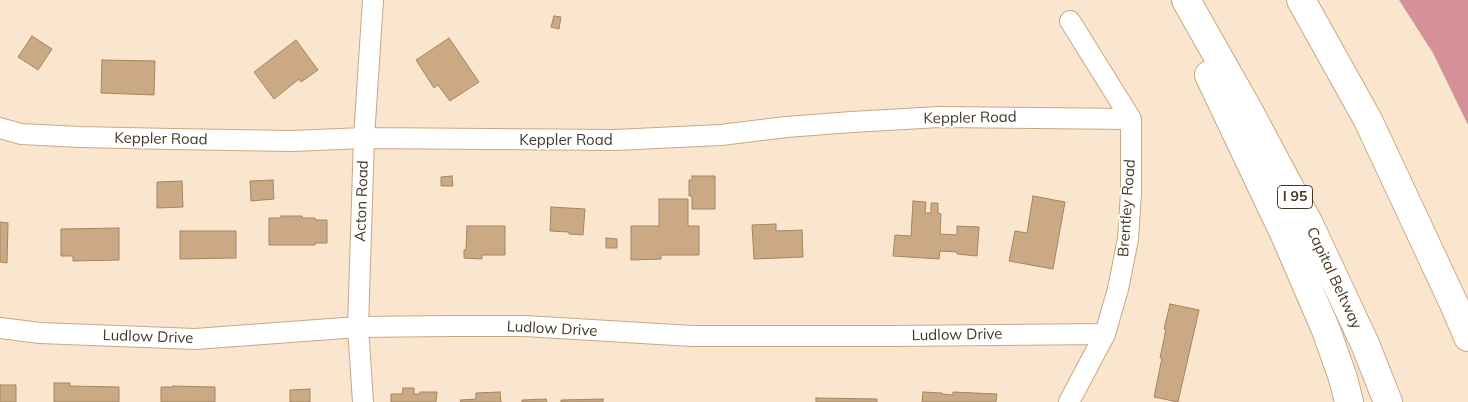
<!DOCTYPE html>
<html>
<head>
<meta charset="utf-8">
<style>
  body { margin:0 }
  canvas { display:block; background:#fae6cf }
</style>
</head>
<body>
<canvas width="1468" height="402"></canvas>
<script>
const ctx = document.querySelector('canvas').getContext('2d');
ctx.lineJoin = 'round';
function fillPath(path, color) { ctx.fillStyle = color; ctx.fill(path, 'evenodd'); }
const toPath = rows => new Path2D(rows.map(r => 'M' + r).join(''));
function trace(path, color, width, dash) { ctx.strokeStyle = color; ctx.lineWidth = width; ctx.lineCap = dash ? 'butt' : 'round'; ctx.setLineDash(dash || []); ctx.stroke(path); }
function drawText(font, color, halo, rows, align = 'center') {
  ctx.font = font + ' Mulish,sans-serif'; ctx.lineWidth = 4; ctx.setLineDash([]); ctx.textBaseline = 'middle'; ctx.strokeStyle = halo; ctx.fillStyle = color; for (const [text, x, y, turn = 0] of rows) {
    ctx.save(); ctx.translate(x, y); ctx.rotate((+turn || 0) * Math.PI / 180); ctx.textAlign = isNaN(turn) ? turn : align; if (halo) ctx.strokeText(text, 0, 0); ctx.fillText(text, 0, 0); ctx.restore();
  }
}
const forest = toPath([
  [1399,0,1468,0,1468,125,1433,53]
]);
const building = toPath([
  [554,16,561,17,559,29,551,27,554,16],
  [32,36,52,49,38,70,18,57,32,36],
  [449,38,479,82,450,101,438,85,434,88,416,60,449,38],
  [296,40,318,70,301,82,299,79,274,99,254,72,296,40],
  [102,60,155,61,154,95,101,93,102,60],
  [452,176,453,186,441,186,441,177,452,176],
  [692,176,715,176,715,209,692,209,692,196,689,196,689,180,692,180,692,176],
  [273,180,274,199,251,201,250,181,273,180],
  [182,181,183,207,157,208,157,182,182,181],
  [1033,196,1065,202,1053,269,1009,261,1015,231,1027,233,1033,196],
  [659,199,688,199,688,226,699,226,699,255,661,255,661,259,631,260,631,226,659,226,659,199],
  [913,201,926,202,925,213,931,213,931,203,938,203,938,213,941,214,940,234,957,235,957,226,979,227,977,256,957,254,957,252,940,251,939,259,893,256,895,235,911,236,913,201],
  [551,207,585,209,583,235,569,234,569,232,550,231,551,207],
  [281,216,302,216,302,218,315,218,315,220,327,220,327,243,315,243,315,245,269,245,269,218,281,218,281,216],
  [0,222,8,223,7,263,0,262,0,222],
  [776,224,776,231,802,230,803,257,754,259,752,225,776,224],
  [467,226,505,226,505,255,482,255,482,259,464,258,464,250,466,250,467,226],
  [119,228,119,260,73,261,73,256,61,256,61,229,119,228],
  [180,231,236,231,236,258,180,259,180,231],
  [606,238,617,239,617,248,606,248,606,238],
  [1170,304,1199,310,1178,402,1154,397,1162,358,1160,358,1166,329,1164,329,1170,304],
  [54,383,70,383,70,386,119,387,119,402,54,402,54,383],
  [0,385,16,385,16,402,0,402,0,385],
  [173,386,215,387,215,402,161,402,161,387,173,387,173,386],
  [403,388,414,388,414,394,420,394,420,392,437,392,436,402,391,402,391,394,402,394,403,388],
  [310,389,310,402,290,402,290,390,310,389],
  [500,392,501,402,461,402,460,400,476,399,476,393,500,392],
  [923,392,942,393,942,394,953,395,953,392,997,394,996,402,922,402,923,392],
  [816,398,877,399,877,402,816,402,816,398],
  [546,399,547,402,522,402,522,400,546,399],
  [603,399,603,402,561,402,561,400,603,399]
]);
const street = toPath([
  [0,128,21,134,80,137,171,139,292,141,364,138,615,140,721,135,786,127,852,122,939,117,1131,119],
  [0,328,40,333,195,339,358,327,449,326,525,326,692,336,890,336,1105,334],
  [363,402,358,327,364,138,373,0],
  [1069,402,1105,334,1118,289,1128,239,1131,193,1131,119,1070,21]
]);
const highway = toPath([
  [1186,0,1251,115,1309,224,1365,344,1388,402],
  [1301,0,1368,120,1454,304,1468,337],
  [1209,75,1285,235,1326,330,1343,378,1349,402]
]);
const shields = [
  [1295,197,35]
];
const shieldNames = [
  ["I 95",1295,197]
];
const streetNames = [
  ["Keppler Road",970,118,-1],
  ["Keppler Road",161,139,1],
  ["Keppler Road",566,140],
  ["Acton Road",362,201,-88],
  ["Brentley Road",1127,208,-86],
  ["Capital Beltway",1334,278,65],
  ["Ludlow Drive",552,329,3],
  ["Ludlow Drive",957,335,-1],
  ["Ludlow Drive",148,337,2]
];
fillPath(forest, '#d5919a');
fillPath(building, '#caa984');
trace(building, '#a58662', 1);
trace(street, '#c8a883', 22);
trace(highway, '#c8a883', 30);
trace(street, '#fff', 20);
trace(highway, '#fff', 28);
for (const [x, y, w] of shields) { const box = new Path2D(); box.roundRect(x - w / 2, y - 11.5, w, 23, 4); ctx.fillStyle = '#fff'; ctx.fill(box); trace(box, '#453828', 1); }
drawText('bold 14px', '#453828', null, shieldNames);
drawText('15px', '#453828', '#fff', streetNames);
</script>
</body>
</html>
